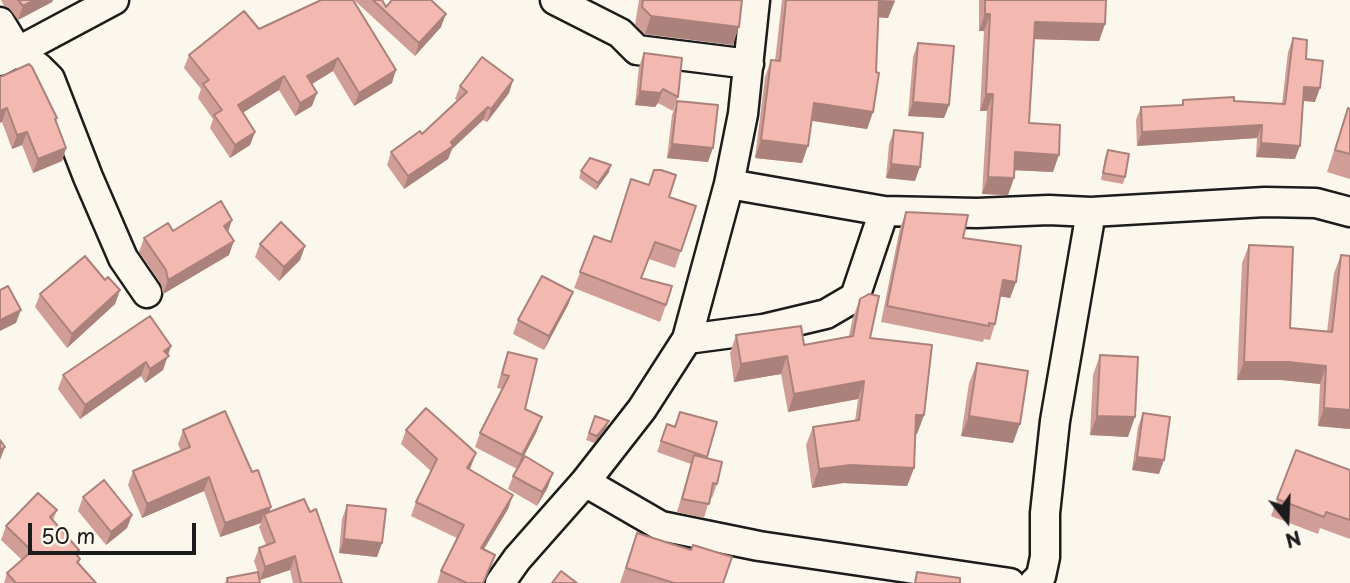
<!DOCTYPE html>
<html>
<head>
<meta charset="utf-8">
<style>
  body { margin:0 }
  #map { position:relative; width:1350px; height:583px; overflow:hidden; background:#fbf7ec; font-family:"Playpen Sans",sans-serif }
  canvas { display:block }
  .north { position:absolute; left:1252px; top:485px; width:70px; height:70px; -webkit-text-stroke:5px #fbf7ec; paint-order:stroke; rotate:162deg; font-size:19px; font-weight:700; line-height:28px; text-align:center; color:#1c1c1c }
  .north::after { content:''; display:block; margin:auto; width:24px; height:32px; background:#1c1c1c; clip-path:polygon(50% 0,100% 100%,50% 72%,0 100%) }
  .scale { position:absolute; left:28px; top:523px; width:168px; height:32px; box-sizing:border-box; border:4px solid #1c1c1c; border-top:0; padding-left:9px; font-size:21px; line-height:24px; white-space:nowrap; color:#1c1c1c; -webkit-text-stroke:5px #fbf7ec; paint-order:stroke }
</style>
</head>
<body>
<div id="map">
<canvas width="1350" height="583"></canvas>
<div class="north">N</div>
<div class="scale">50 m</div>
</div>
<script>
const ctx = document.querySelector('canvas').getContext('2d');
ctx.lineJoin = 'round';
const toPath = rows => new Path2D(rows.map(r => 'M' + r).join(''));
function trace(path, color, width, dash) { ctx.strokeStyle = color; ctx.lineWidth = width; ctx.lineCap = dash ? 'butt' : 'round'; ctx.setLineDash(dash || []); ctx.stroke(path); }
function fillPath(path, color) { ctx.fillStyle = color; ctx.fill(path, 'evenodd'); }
const minor = toPath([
  [555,0,620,33,637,50,749,64],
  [0,22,18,52,39,68,50,79,88,177,123,258,147,293],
  [0,61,114,0],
  [729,184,884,211,977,213,1049,210,1091,212,1265,202,1316,203,1350,212],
  [687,339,763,329,826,314,855,297,884,211],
  [585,482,661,526,759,546,1010,583],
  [500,583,517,559,585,482,642,409,687,339,729,184,743,114,755,0],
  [1034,583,1041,576,1045,557,1045,513,1055,421,1091,212]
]);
const wall = toPath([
  [1,0,53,0,52,2,18,20,9,8,4,6],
  [321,0,392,83,354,106,333,71,312,84,312,106,295,116,279,90,242,113,255,132,250,145,230,158,210,128,213,119,198,98,201,89,184,68,189,55,259,29],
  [354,0,382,0,386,7,441,27,415,56],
  [639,0,742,0,733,45,645,34,635,25],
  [782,0,895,0,888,18,878,17,873,112,867,129,812,121,802,163,755,158,765,77,771,60,775,61],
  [979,0,1106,0,1105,24,1099,41,1034,39,1029,123,1053,172,1014,170,1014,178,1008,195,982,194,987,111,980,111,984,31,979,31],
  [1293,38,1306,59,1315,102,1303,101,1295,159,1256,157,1257,138,1137,146,1136,120,1141,107,1181,105,1183,100,1282,104,1288,52],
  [918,43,949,105,944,118,908,116,913,57],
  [644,53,678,97,673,111,658,103,655,107,635,105,639,67],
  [0,77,57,118,56,121,66,148,62,161,33,173,22,145,12,149,2,122],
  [513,80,509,93,487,122,483,120,452,149,448,159,404,189,387,165,391,152,422,134,458,101,455,99,460,86],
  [677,101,708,162,667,158,672,115],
  [1348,108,1350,109,1350,179,1327,172],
  [894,130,915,181,886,178,889,144],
  [1108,150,1125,177,1123,184,1101,180,1105,157],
  [581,171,609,172,596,190,579,178],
  [631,179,669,197,696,206,675,268,649,259,642,278,666,305,660,322,574,288,594,236,610,242],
  [906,212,963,238,1016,282,1010,298,1000,296,995,324,990,340,984,339,983,342,881,322,900,228],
  [232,220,228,232,229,255,163,294,161,284,139,252,144,238,173,231],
  [260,244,305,246,300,260,279,281,255,257],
  [1249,245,1290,328,1327,332,1334,273,1341,255,1350,256,1350,429,1318,426,1320,384,1282,380,1237,380,1242,263],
  [105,280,120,290,115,304,67,348,35,307,40,294],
  [573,292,568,305,544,350,513,334,518,320],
  [860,299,870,338,924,415,917,434,915,433,914,468,907,486,843,483,812,488,806,445,813,427,855,421,858,399,788,412,781,374,734,382,730,353,736,335,804,345,849,336,853,317],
  [171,346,163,370,145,383,141,376,80,419,58,389,63,375],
  [508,352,525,409,537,431,517,469,475,447,480,433,502,389,497,388,503,366],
  [1100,355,1128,437,1090,435,1093,375],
  [977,363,1013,443,961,436,969,383],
  [680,412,717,422,707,458,717,484,712,498,710,498,704,518,677,512,691,464,657,452,667,424,675,426],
  [1143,413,1159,474,1132,470,1138,427],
  [595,416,606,428,594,443,586,440],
  [183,430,252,472,271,507,269,512,310,512,342,583,293,583,290,570,260,580,259,575,260,583,225,583,227,578,258,573,254,561,259,548,266,545,259,527,261,523,220,537,204,491,142,518,128,485,133,471,181,451,178,444],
  [406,430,476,453,470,469,513,495,508,509,484,549,484,583,437,583,441,571,457,538,411,516,416,502,431,471,401,444],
  [1296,450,1350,470,1350,539,1320,528,1318,534,1271,516],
  [513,476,548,487,537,506,508,489],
  [83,497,132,515,127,528,106,545,78,511],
  [347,505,382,543,377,557,339,553,342,519],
  [57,510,53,520,79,550,77,555,80,559,79,563,96,583,4,583,7,573,22,560,1,540,6,526],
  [637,533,723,583,620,583]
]);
const shadedWall = toPath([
  [34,0,53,0,52,2,18,20,23,6],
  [879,0,895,1,888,18,873,17],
  [446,14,441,27,415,56,419,43],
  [985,14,990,14,984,31,979,31],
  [651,16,739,27,733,45,645,34],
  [1035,22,1105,24,1099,41,1029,39],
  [338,58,333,71,302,90,307,76],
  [396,70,392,83,354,106,359,93],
  [284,76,279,90,233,119,238,105],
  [513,80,509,93,487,122,491,109],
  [1304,87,1320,88,1315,102,1299,100],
  [663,89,658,103,655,107,635,105,640,91],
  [317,93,312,106,295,116,300,103],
  [986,94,993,94,987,111,980,111],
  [913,102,949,105,944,118,908,116],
  [814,103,873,112,867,129,808,120],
  [488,107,483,120,452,149,448,159,404,189,408,176,451,142],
  [7,108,2,122,0,123,0,111],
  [1262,125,1257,138,1137,146,1142,132],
  [27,132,22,145,12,149,17,135],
  [255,132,250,145,230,158,235,145],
  [761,140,808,146,802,163,755,158],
  [1261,143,1300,146,1295,159,1256,157],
  [672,144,713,148,708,162,667,158],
  [66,148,62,161,33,173,38,159],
  [1015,152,1059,155,1053,172,1009,170],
  [891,164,920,167,915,181,886,178],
  [611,165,609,172,596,190,598,183],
  [988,177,1014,178,1008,195,982,194],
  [232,220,227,234,224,226],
  [234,241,229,255,163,294,168,280],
  [305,246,300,260,279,281,284,267],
  [1003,280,1016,282,1010,298,997,296],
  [120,290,115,304,67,348,72,334],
  [573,292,568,305,544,350,549,336],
  [21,310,16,323,0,331,0,320],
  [171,346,163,370,145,383,150,369,164,351],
  [787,356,781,374,734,382,741,364],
  [146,362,141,376,80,419,85,405],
  [1244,362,1288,362,1326,366,1320,384,1282,380,1237,380],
  [864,381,858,399,788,412,794,394],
  [1324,408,1350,410,1350,429,1318,426],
  [916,415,924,415,917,434,910,433],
  [969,416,1020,424,1013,443,961,436],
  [1097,416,1135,417,1128,437,1090,435],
  [542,417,537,431,517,469,522,455],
  [609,421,606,428,594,443,597,436],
  [5,447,0,460,0,450],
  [476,453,471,466,462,482,467,468],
  [1137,457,1164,460,1159,474,1132,470],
  [850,465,914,468,907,486,843,483,812,488,819,469],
  [553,473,548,487,537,506,542,492],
  [209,477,204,491,142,518,147,504],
  [513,495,508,509,476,562,481,548],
  [271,507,266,520,264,514,261,523,220,537,225,523],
  [132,515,127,528,106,545,111,532],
  [344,539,382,543,377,557,339,553],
  [295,556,290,570,260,580,265,567]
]);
const building = toPath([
  [18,0,34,0,23,6,18,0],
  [321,0,353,0,396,70,359,93,338,58,307,76,317,93,300,103,284,76,238,105,255,132,235,145,214,115,222,110,203,84,209,80,189,55,244,11,259,29,321,0],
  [373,0,382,0,386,7,392,0,431,0,446,14,419,43,373,0],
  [643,0,742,0,739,27,651,16,642,7,643,0],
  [786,0,879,0,876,72,879,73,873,112,814,103,808,146,761,140,771,60,780,61,786,0],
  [985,0,1106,0,1105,24,1035,22,1029,123,1060,125,1059,155,1015,152,1014,178,988,177,993,94,986,94,990,14,985,14,985,0],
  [1293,38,1307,40,1306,59,1323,61,1320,88,1304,87,1300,146,1261,143,1262,125,1142,132,1141,107,1183,105,1183,100,1234,97,1234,101,1285,104,1293,38],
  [918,43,954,46,949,105,913,102,918,43],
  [644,53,682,58,678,97,663,89,660,93,640,91,644,53],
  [482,57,513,80,491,109,488,107,451,142,453,146,408,176,391,152,420,131,422,134,467,92,460,86,482,57],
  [29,64,32,67,57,118,55,119,66,148,38,159,27,132,17,135,7,108,0,111,0,77,29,64],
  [677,101,718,105,713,148,672,144,677,101],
  [1348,108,1350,109,1350,154,1335,150,1348,108],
  [894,130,923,133,920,167,891,164,894,130],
  [1108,150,1129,154,1125,177,1103,173,1108,150],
  [590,158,611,165,598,183,581,171,590,158],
  [654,170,661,170,676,175,669,197,696,206,681,251,655,242,641,278,672,286,666,305,580,272,594,236,611,242,631,179,649,185,654,170],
  [221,201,232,220,224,226,234,241,168,280,166,270,144,238,168,223,173,231,221,201],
  [906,212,968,215,963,238,1021,246,1016,282,1003,280,995,324,989,323,989,326,887,306,906,212],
  [281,222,305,246,284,267,260,244,281,222],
  [1249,245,1293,247,1290,328,1332,332,1341,255,1350,256,1350,410,1324,408,1326,366,1288,362,1244,362,1249,245],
  [85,256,105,280,108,277,120,290,72,334,40,294,85,256],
  [542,276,573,292,549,336,518,320,542,276],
  [8,286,21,310,0,320,0,290,8,286],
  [869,294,879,296,870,338,932,345,924,415,916,415,914,468,850,465,819,469,813,427,859,420,864,381,794,394,787,356,741,364,736,335,801,326,804,345,853,336,860,299,869,294],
  [150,316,171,346,164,351,169,356,150,369,146,362,85,405,63,375,150,316],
  [508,352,537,359,525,409,542,417,522,455,480,433,509,376,502,374,508,352],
  [1100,355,1138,357,1135,417,1097,416,1100,355],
  [977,363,1028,371,1020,424,969,416,977,363],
  [426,408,476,453,467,468,513,495,481,548,495,555,483,583,467,583,441,571,464,525,416,502,437,459,406,430,426,408],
  [225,411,252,472,258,470,271,507,225,523,209,477,147,504,133,471,190,447,183,430,225,411],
  [680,412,717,422,707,457,661,441,667,424,675,427,680,412],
  [1143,413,1170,417,1164,460,1137,457,1143,413],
  [595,416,609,421,597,436,589,433,595,416],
  [0,440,5,447,0,450,0,440],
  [1296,450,1350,470,1350,520,1326,512,1324,517,1277,499,1296,450],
  [694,455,722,462,717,484,713,483,709,504,682,499,694,455],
  [525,456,553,473,542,492,513,476,525,456],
  [104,480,132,515,111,532,83,497,104,480],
  [38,493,57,510,50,517,79,550,75,553,80,559,77,562,96,583,16,583,7,573,32,551,6,526,38,493],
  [304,499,310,512,316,509,342,583,301,583,295,556,265,567,259,548,275,542,264,514,304,499],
  [347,505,386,509,382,543,344,539,347,505],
  [637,533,691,550,693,545,732,557,723,583,674,583,626,568,637,533],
  [561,571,577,583,552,583,561,571],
  [258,572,260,583,228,583,227,578,258,572],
  [917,572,960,578,960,583,915,583,917,572]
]);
trace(minor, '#1c1c1c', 33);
trace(minor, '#fbf7ec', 28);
fillPath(wall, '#d19e97');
fillPath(shadedWall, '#aa817b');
fillPath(building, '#f3b8b0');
trace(building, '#aa817b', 2);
</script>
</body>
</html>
